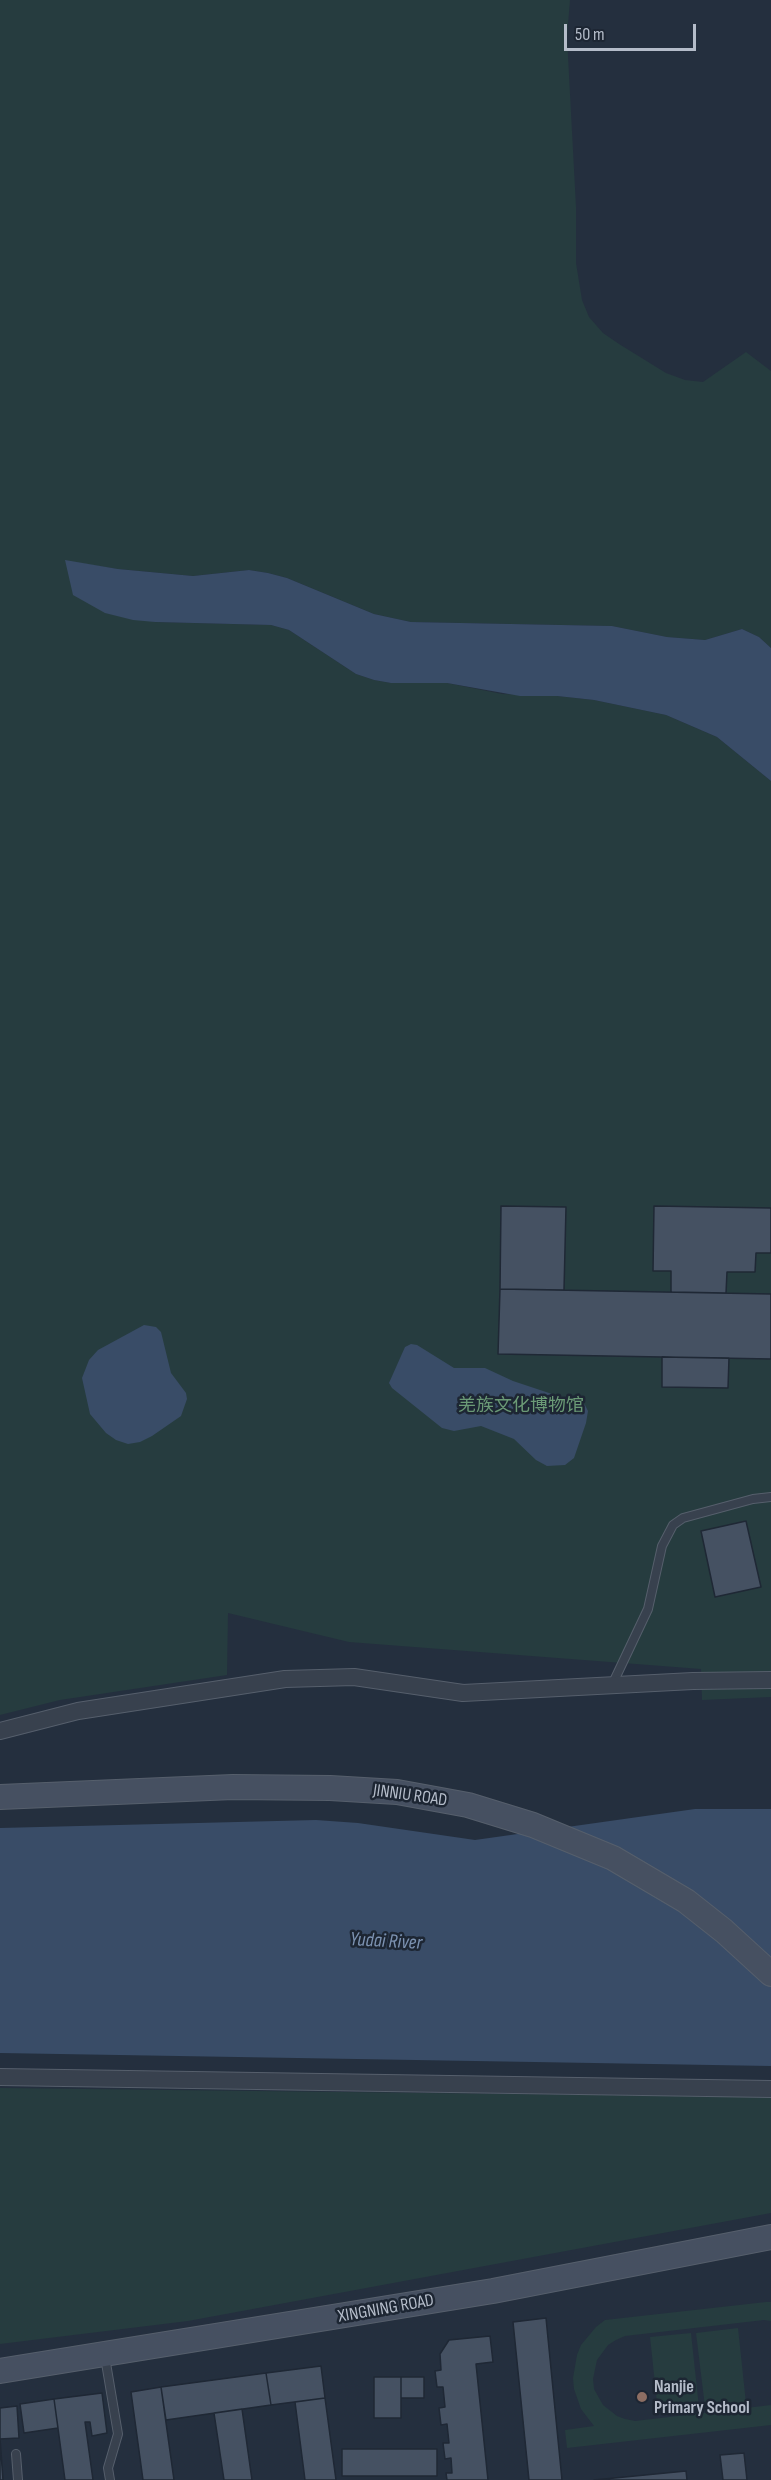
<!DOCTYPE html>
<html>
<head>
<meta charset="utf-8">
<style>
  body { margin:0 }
  #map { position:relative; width:771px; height:2480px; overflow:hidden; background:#242f3e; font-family:"Sofia Sans Condensed",sans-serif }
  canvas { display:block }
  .scale { position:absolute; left:564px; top:24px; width:132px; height:27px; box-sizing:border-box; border:3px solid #b4bcc9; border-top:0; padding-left:8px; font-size:18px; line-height:21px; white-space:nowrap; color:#b4bcc9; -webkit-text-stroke:4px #1d2633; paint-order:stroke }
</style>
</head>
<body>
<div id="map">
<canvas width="771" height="2480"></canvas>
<div class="scale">50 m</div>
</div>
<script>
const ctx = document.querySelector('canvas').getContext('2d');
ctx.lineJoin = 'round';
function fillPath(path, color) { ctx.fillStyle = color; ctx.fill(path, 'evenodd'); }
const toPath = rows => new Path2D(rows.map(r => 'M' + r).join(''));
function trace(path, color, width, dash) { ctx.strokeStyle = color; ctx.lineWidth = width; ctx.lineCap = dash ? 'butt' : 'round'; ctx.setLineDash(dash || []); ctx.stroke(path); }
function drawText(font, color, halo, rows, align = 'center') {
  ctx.font = font + ' "Sofia Sans Condensed","Noto Sans SC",sans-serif'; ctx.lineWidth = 5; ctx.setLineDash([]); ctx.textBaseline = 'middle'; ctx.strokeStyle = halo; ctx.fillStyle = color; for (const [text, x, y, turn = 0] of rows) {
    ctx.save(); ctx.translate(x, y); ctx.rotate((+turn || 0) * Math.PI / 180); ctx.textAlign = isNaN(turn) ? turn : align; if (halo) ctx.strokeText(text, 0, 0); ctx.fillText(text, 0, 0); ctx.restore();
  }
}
const green = toPath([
  [0,0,570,0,567,37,576,207,576,263,582,300,589,317,603,333,619,344,666,373,685,380,703,382,746,352,771,371,771,648,759,637,742,629,705,640,667,637,612,626,411,622,374,614,287,578,268,573,249,570,193,576,118,569,65,561,155,622,271,625,289,630,356,674,374,680,391,683,447,683,502,694,557,696,594,700,666,715,717,737,771,781,771,1697,702,1700,701,1669,349,1642,228,1613,227,1675,60,1700,0,1715],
  [0,2088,771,2097,771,2213,188,2321,0,2344],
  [766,2302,771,2302,771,2321,764,2320,625,2336,616,2340,608,2345,597,2360,593,2379,594,2389,603,2405,617,2416,625,2419,635,2421,771,2405,771,2425,567,2448,565,2430,594,2426,581,2409,574,2389,573,2378,577,2355,581,2345,596,2327,605,2320],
  [738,2328,746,2403,705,2407,696,2333],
  [691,2333,699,2407,658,2412,650,2337]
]);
const water = toPath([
  [65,560,118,569,193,576,249,570,268,573,287,578,374,614,411,622,612,626,667,637,705,640,742,629,759,637,771,648,771,781,717,737,666,715,594,700,557,696,520,696,447,683,391,683,374,680,356,674,289,630,271,625,155,622,133,620,105,613,73,595],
  [144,1325,156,1327,161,1332,171,1373,186,1393,187,1399,181,1416,152,1436,140,1442,128,1444,116,1440,106,1433,90,1414,82,1378,89,1360,98,1350],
  [411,1344,417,1345,454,1368,485,1368,513,1381,585,1405,588,1411,586,1423,574,1458,565,1465,547,1466,536,1460,514,1439,481,1426,454,1431,442,1428,392,1388,389,1383,405,1347],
  [695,1809,771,1809,771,2066,0,2053,0,1828,316,1820,358,1823,475,1840]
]);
const building = toPath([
  [501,1206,566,1207,564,1290,500,1289,501,1206],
  [654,1206,771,1208,771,1253,756,1253,755,1272,727,1272,726,1293,671,1292,671,1271,653,1271,654,1206],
  [500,1289,771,1294,771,1359,498,1354,500,1289],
  [662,1357,729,1358,728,1388,662,1387,662,1357],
  [746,1521,761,1587,715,1597,701,1531,746,1521],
  [546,2318,562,2480,529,2480,513,2322,546,2318],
  [490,2336,493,2362,476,2364,488,2480,447,2480,446,2473,452,2473,451,2458,445,2459,443,2443,449,2443,447,2424,441,2425,439,2408,445,2407,443,2387,437,2387,435,2371,441,2370,440,2354,449,2340,490,2336],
  [321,2366,325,2398,271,2405,266,2373,321,2366],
  [266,2373,271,2405,166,2420,161,2387,266,2373],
  [374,2377,401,2377,401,2418,374,2418,374,2377],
  [401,2377,424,2377,424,2398,401,2398,401,2377],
  [161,2387,174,2480,143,2480,131,2392,161,2387],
  [102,2393,107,2433,92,2436,90,2422,85,2422,93,2480,65,2480,54,2399,102,2393],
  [325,2398,336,2480,305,2480,295,2402,325,2398],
  [54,2399,58,2428,24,2433,20,2404,54,2399],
  [17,2406,19,2438,0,2439,3,2480,0,2480,0,2408,17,2406],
  [242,2409,252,2480,224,2480,214,2413,242,2409],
  [342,2449,437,2449,437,2476,342,2476,342,2449],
  [744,2453,747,2480,723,2480,720,2455,744,2453],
  [686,2471,687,2480,594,2480,686,2471]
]);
const lane = toPath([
  [612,1685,648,1609,662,1546,673,1525,683,1518,753,1499,771,1497],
  [105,2357,118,2434,108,2468,110,2480],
  [16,2454,18,2480]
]);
const street = toPath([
  [0,1731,78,1711,285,1679,354,1677,463,1693,693,1681,771,1680],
  [0,2077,771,2089]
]);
const secondary = toPath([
  [0,1797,233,1787,330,1788,397,1792,468,1805,533,1825,613,1858,686,1901,724,1931,771,1974],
  [0,2371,493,2291,771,2237]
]);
const markers = [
  [642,2397,6,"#8d6e63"]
];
const parkNames = [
  ["羌族文化博物馆",521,1406]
];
const streetNames = [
  ["JINNIU ROAD",410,1796,8],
  ["XINGNING ROAD",386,2309,-10]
];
const poiNames = [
  ["Nanjie",654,2387],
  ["Primary School",654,2408]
];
const waterNames = [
  ["Yudai River",386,1942,3]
];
fillPath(green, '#263c3f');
fillPath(water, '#394c67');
fillPath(building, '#455162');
trace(building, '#1f2835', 1.5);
trace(lane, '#565f6c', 10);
trace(street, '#565f6c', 18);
trace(secondary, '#565f6c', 26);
trace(lane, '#38414e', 8);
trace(street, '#38414e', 16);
trace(secondary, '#465061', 24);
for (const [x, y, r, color] of markers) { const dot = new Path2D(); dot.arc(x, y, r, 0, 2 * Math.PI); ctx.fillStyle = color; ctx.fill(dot); trace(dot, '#1d2633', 2); }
drawText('18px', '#6b9a76', '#1d2633', parkNames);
drawText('18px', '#b4bcc9', '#1d2633', streetNames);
drawText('bold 18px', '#b4bcc9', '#1d2633', poiNames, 'left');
drawText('italic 20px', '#7c92b1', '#1d2633', waterNames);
</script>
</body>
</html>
